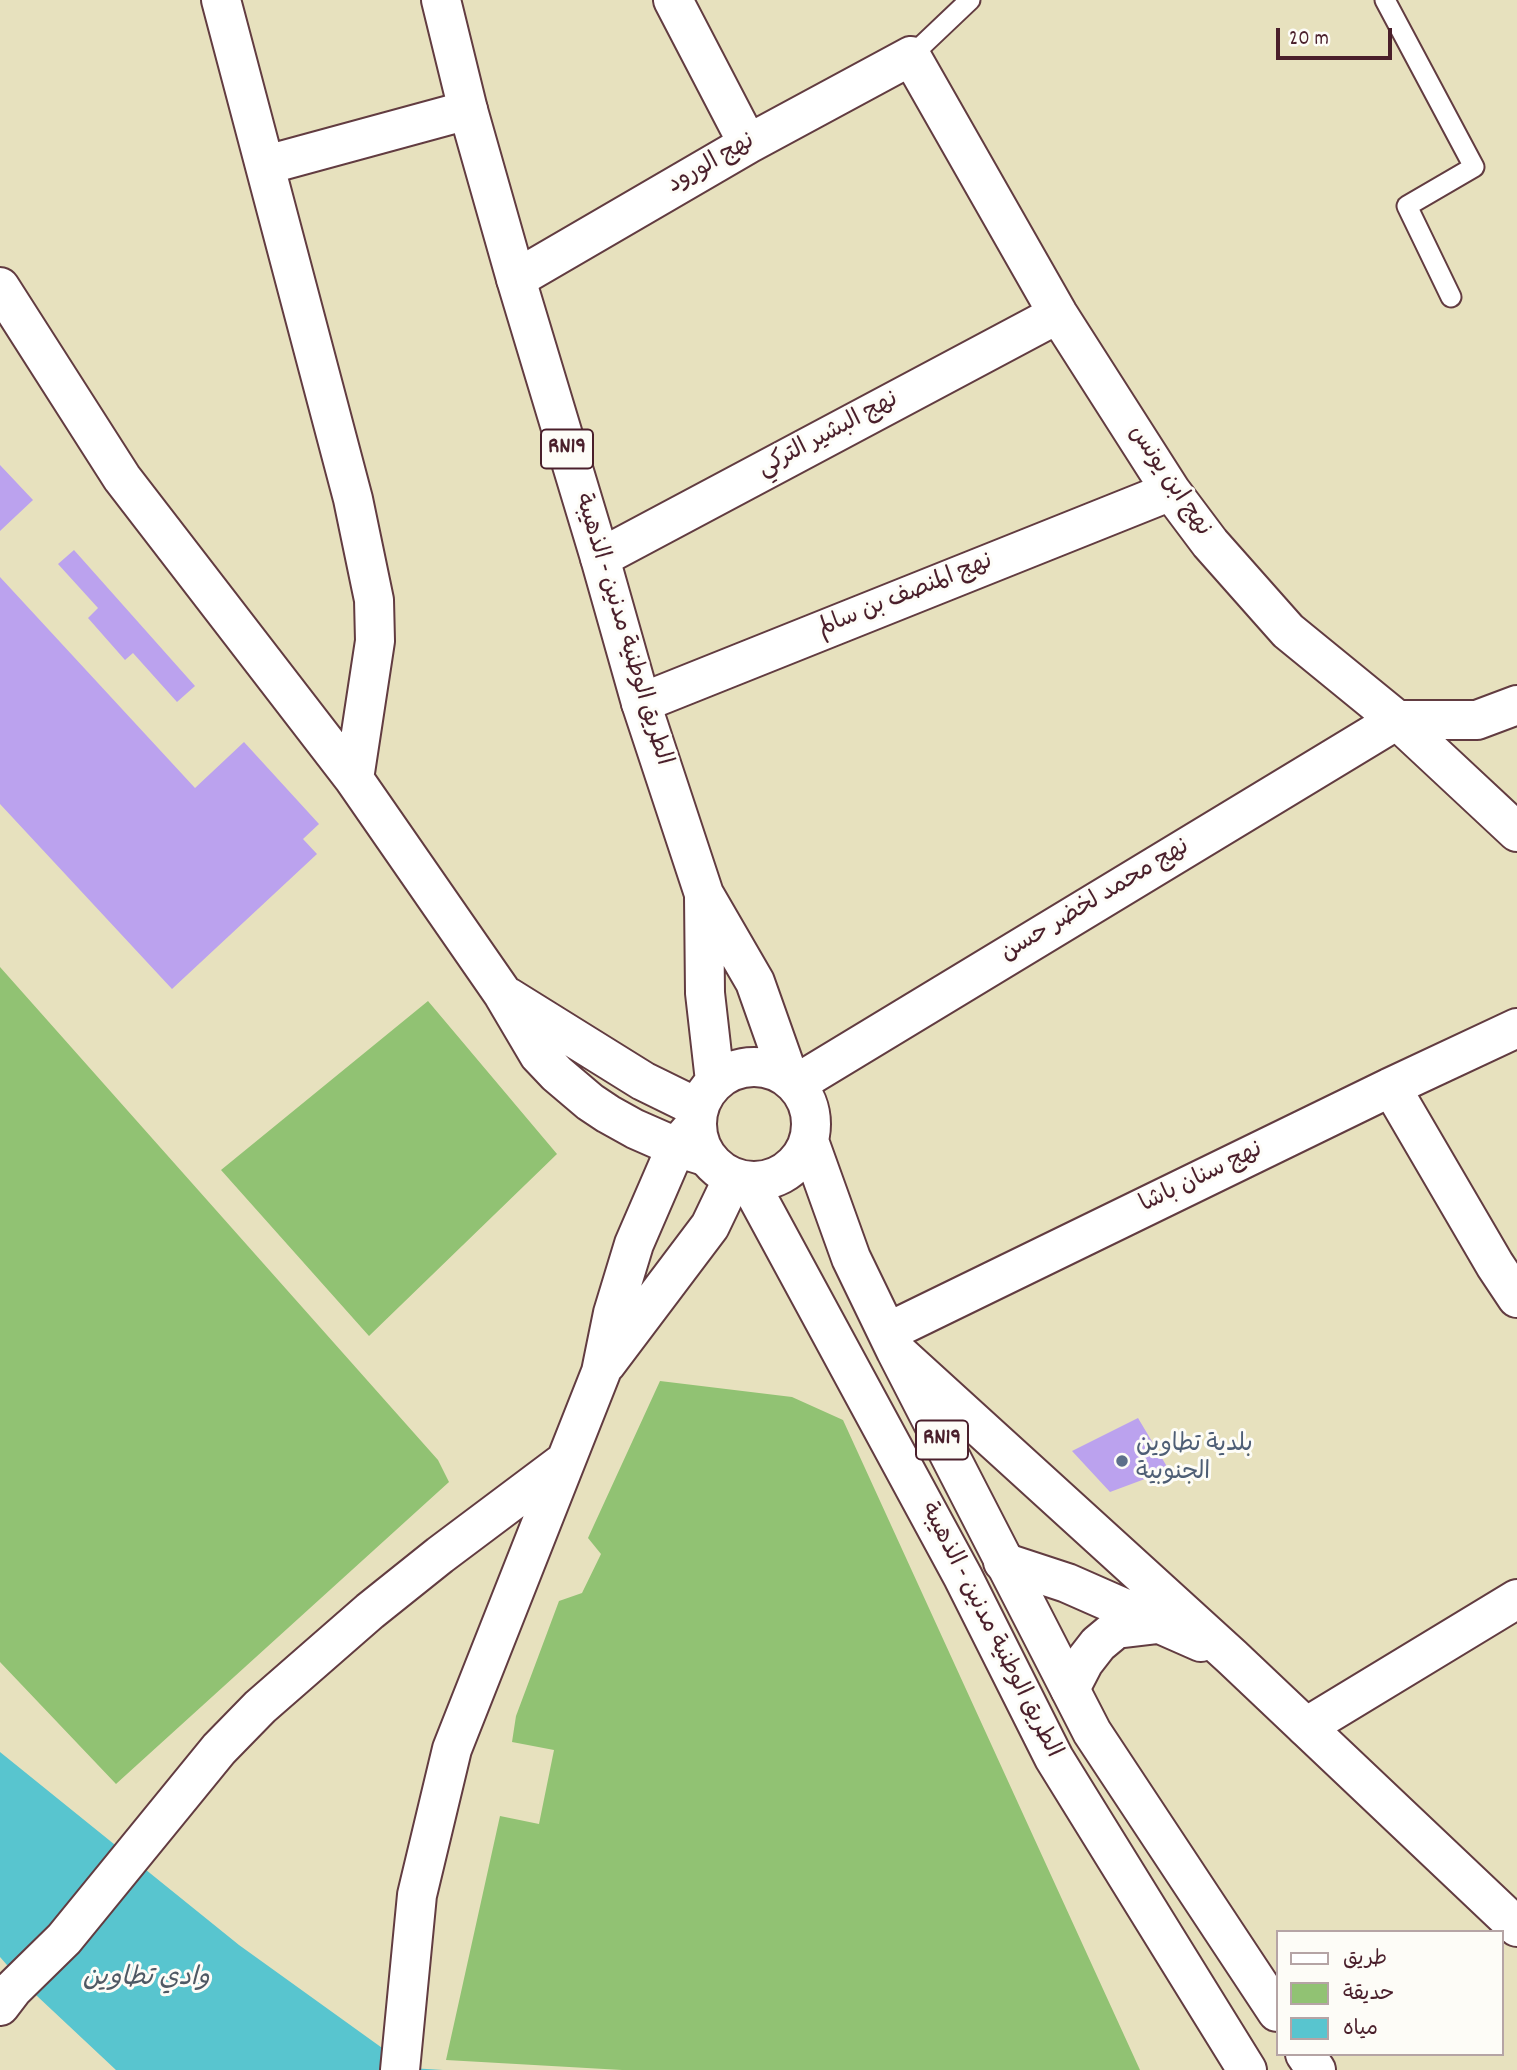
<!DOCTYPE html>
<html>
<head>
<meta charset="utf-8">
<style>
  body { margin:0 }
  #map { position:relative; width:1517px; height:2070px; overflow:hidden; background:#e7e1be; font-family:Dekko,"Playpen Sans Arabic",sans-serif }
  canvas { display:block }
  .legend { position:absolute; left:1276px; top:1930px; width:228px; height:126px; box-sizing:border-box; background:#fdfcf7; border:2px solid #b5a4a5; margin:0; padding:9px 12px; list-style:none; font-size:21px; color:#4a1f2b }
  .legend li { display:flex; align-items:center; gap:14px; height:35px }
  .legend b { width:35px; border:2px solid #b5a4a5 }
  .scale { position:absolute; left:1276px; top:28px; width:116px; height:32px; box-sizing:border-box; border:4px solid #4a1f2b; border-top:0; padding-left:9px; font-size:21px; line-height:24px; white-space:nowrap; color:#4a1f2b; -webkit-text-stroke:5px #fdfcf7; paint-order:stroke }
</style>
</head>
<body>
<div id="map">
<canvas width="1517" height="2070"></canvas>
<ul class="legend">
<li><b style="height:9px;background:#fff"></b>طريق</li>
<li><b style="height:19px;background:#91c273"></b>حديقة</li>
<li><b style="height:19px;background:#58c5cf"></b>مياه</li>
</ul>
<div class="scale">20 m</div>
</div>
<script>
const ctx = document.querySelector('canvas').getContext('2d');
ctx.lineJoin = 'round';
function fillPath(path, color) { ctx.fillStyle = color; ctx.fill(path, 'evenodd'); }
const toPath = rows => new Path2D(rows.map(r => 'M' + r).join(''));
function trace(path, color, width, dash) { ctx.strokeStyle = color; ctx.lineWidth = width; ctx.lineCap = dash ? 'butt' : 'round'; ctx.setLineDash(dash || []); ctx.stroke(path); }
function drawText(font, color, halo, rows, align = 'center') {
  ctx.font = font + ' Dekko,"Playpen Sans Arabic",sans-serif'; ctx.lineWidth = 6; ctx.setLineDash([]); ctx.textBaseline = 'middle'; ctx.strokeStyle = halo; ctx.fillStyle = color; for (const [text, x, y, turn = 0] of rows) {
    ctx.save(); ctx.translate(x, y); ctx.rotate((+turn || 0) * Math.PI / 180); ctx.textAlign = isNaN(turn) ? turn : align; if (halo) ctx.strokeText(text, 0, 0); ctx.fillText(text, 0, 0); ctx.restore();
  }
}
const green = toPath([
  [0,967,438,1460,449,1482,116,1784,0,1662],
  [428,1001,557,1154,369,1336,221,1170],
  [660,1381,792,1397,843,1420,1140,2070,622,2070,446,2060,500,1816,539,1824,554,1750,512,1742,516,1716,559,1601,582,1593,601,1554,588,1538]
]);
const water = toPath([
  [0,1752,239,1945,410,2068,443,2070,116,2070,21,1981,0,1957]
]);
const building = toPath([
  [0,465,33,500,0,531],
  [74,550,195,686,177,702,133,653,125,660,88,618,98,608,58,564],
  [0,577,195,788,244,742,319,824,303,839,317,854,172,989,0,804],
  [1138,1418,1169,1470,1110,1492,1072,1451]
]);
const service = toPath([
  [1385,0,1474,167,1407,206,1451,297],
  [911,56,970,0]
]);
const minor = toPath([
  [221,0,353,499,374,600,375,641,354,779],
  [673,0,748,144],
  [266,165,468,110],
  [516,279,748,144,911,56,1058,314,1171,491,1210,543,1288,631,1397,720,1517,832],
  [0,287,122,478,354,779,503,994,539,1055,557,1074,590,1102,608,1114,635,1129,676,1147,705,1156],
  [600,558,1058,314],
  [641,703,1171,491],
  [508,997,643,1081,698,1108],
  [796,1084,1397,720,1477,720,1517,705],
  [1391,1087,1495,1265,1517,1298],
  [888,1332,1391,1087,1517,1028],
  [606,1364,710,1226,733,1178],
  [1306,1727,1517,1599],
  [0,2006,13,1989,64,1939,219,1749,260,1707,370,1611,440,1555,564,1462],
  [400,2070,417,1895,452,1749,601,1372,613,1313,634,1244,676,1147,696,1124]
]);
const tertiary = toPath([
  [898,1353,1232,1657,1517,1927],
  [1003,1562,1067,1583,1201,1642],
  [1070,1689,1084,1662,1098,1644,1116,1629,1158,1624]
]);
const primary = toPath([
  [441,0,468,110,516,279,600,558,641,703,704,894,755,982,789,1078],
  [704,897,705,993,715,1081],
  '697 1124a57 57 0 1 1 114 0a57 57 0 1 1-114 0Z',
  [809,1141,851,1258,896,1351,1092,1732,1277,2012],
  [749,1182,963,1577,1054,1758,1247,2070],
  [1305,2054,1316,2070]
]);
const markers = [
  [1122,1461,7,"#5c6f8a"]
];
const shields = [
  [567,449,52],
  [942,1440,52]
];
const shieldNames = [
  ["RN19",567,449],
  ["RN19",942,1440]
];
const streetNames = [
  ["نهج الورود",712,165,-30],
  ["نهج البشير التركي",829,436,-28],
  ["نهج ابن يونس",1168,482,56],
  ["نهج المنصف بن سالم",906,597,-22],
  ["الطريق الوطنية مدنين - الذهيبة",621,630,73],
  ["نهج محمد لخضر حسن",1096,902,-31],
  ["نهج سنان باشا",1202,1179,-26],
  ["الطريق الوطنية مدنين - الذهيبة",989,1631,63]
];
const serviceNames = [
  ["بلدية تطاوين",1136,1447],
  ["الجنوبية",1136,1475]
];
const waterNames = [
  ["وادي تطاوين",146,1980]
];
fillPath(green, '#91c273');
fillPath(water, '#58c5cf');
fillPath(building, '#bba2ee');
trace(service, '#623c41', 23);
trace(minor, '#623c41', 42);
trace(tertiary, '#623c41', 42);
trace(primary, '#623c41', 42);
trace(service, '#fff', 19);
trace(minor, '#fff', 38);
trace(tertiary, '#fff', 38);
trace(primary, '#fff', 38);
for (const [x, y, r, color] of markers) { const dot = new Path2D(); dot.arc(x, y, r, 0, 2 * Math.PI); ctx.fillStyle = color; ctx.fill(dot); trace(dot, '#fdfcf7', 2.5); }
for (const [x, y, w] of shields) { const box = new Path2D(); box.roundRect(x - w / 2, y - 19.5, w, 39, 5); ctx.fillStyle = '#fdfcf7'; ctx.fill(box); trace(box, '#4a1f2b', 2); }
drawText('bold 23px', '#4a1f2b', null, shieldNames);
drawText('24px', '#4a1f2b', '#fdfcf7', streetNames);
drawText('24px', '#4e5e75', '#fdfcf7', serviceNames, 'left');
drawText('italic 26px', '#4f5964', '#fdfcf7', waterNames);
</script>
</body>
</html>
